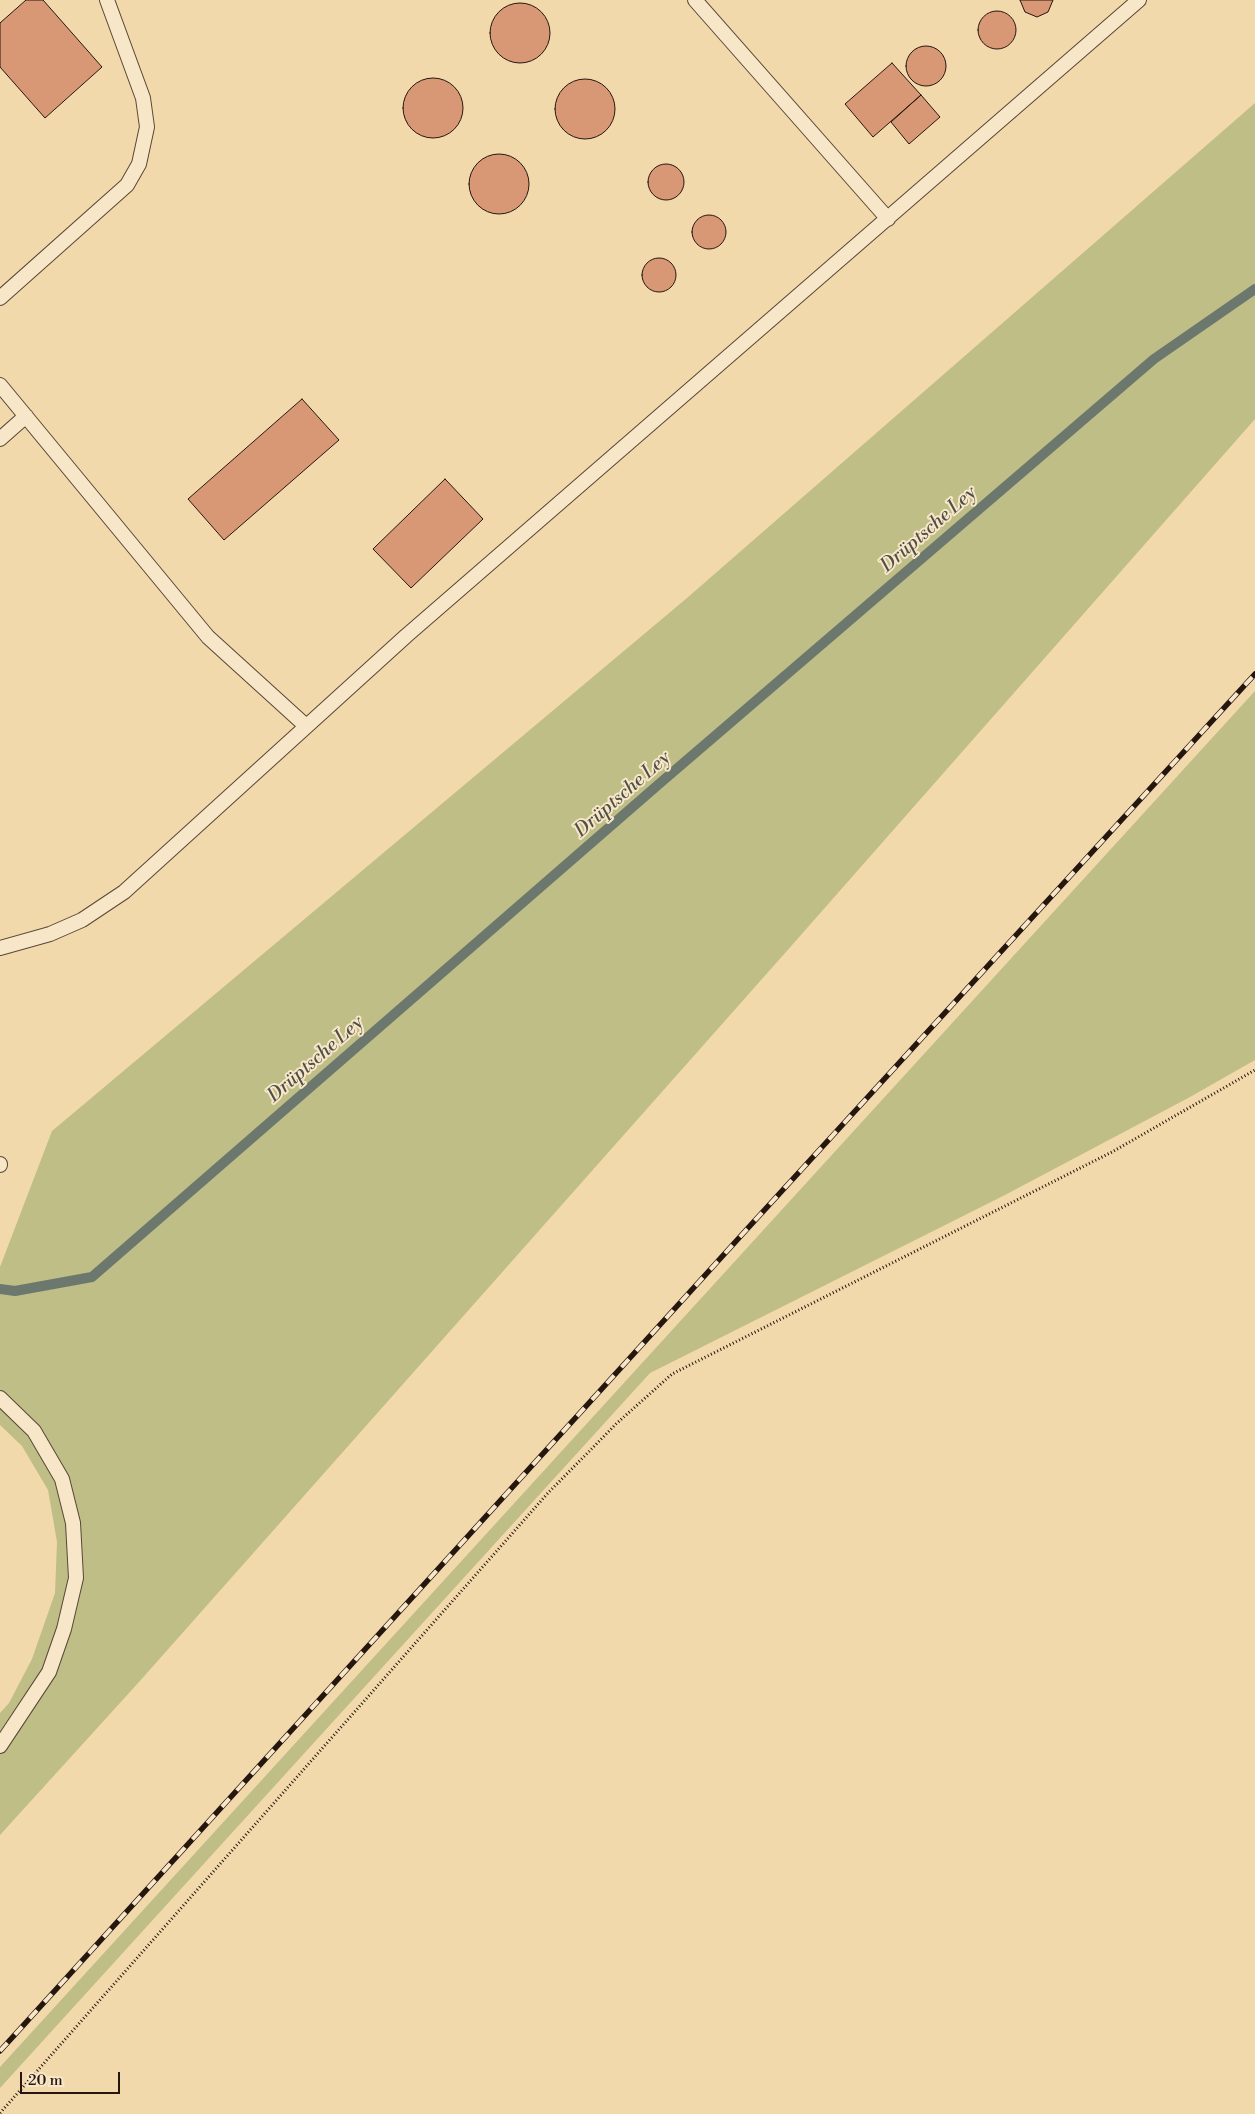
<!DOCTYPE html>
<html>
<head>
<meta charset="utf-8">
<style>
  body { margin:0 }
  #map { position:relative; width:1255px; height:2114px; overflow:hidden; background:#f2d9ab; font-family:"Libre Bodoni",serif }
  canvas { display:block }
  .scale { position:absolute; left:20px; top:2072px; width:100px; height:22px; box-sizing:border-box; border:2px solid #25160f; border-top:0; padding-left:6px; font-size:15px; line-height:18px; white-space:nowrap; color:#25160f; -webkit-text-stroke:4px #f7e6c8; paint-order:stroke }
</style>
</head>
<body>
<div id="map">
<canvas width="1255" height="2114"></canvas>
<div class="scale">20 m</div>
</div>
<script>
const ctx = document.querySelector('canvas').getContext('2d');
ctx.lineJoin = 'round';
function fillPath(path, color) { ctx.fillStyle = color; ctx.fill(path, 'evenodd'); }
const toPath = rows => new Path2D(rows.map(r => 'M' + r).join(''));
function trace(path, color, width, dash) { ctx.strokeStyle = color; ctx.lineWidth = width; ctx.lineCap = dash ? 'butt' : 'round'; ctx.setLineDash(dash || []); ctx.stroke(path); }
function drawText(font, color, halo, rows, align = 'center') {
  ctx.font = font + ' "Libre Bodoni",serif'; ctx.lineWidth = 4; ctx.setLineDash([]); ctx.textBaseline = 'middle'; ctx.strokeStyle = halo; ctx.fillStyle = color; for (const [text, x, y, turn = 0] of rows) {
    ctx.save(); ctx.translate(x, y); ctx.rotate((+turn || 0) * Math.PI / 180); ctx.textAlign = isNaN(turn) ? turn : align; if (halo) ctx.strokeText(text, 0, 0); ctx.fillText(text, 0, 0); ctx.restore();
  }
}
const green = toPath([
  [1255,103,1255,419,793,944,139,1682,0,1835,0,1713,9,1703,32,1659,55,1593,57,1542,48,1490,22,1446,0,1425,0,1267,52,1131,687,598],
  [1255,691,1255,1060,1190,1097,1003,1196,650,1373,0,2088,0,2067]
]);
const stream = toPath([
  [0,1289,15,1291,92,1277,659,784,1154,359,1255,289]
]);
const building = toPath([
  [26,0,43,0,102,67,45,118,0,67,0,23,26,0],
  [1020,0,1053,0,1048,12,1037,17,1025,12,1020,0],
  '490 33a30 30 0 1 1 60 0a30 30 0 1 1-60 0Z',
  '978 30a19 19 0 1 1 38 0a19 19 0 1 1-38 0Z',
  '906 66a20 20 0 1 1 40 0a20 20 0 1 1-40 0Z',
  [892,63,921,95,873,137,845,104,892,63],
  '403 108a30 30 0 1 1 60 0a30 30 0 1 1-60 0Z',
  '555 109a30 30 0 1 1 60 0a30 30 0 1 1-60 0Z',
  [921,95,940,117,909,144,891,122,921,95],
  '469 184a30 30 0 1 1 60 0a30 30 0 1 1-60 0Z',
  '648 182a18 18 0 1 1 36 0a18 18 0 1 1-36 0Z',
  '692 232a17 17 0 1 1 34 0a17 17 0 1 1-34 0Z',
  '642 275a17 17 0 1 1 34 0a17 17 0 1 1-34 0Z',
  [302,399,339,440,224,540,188,499,302,399],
  [445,479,483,519,411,588,373,549,445,479]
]);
const path = toPath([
  [0,2113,548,1493,616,1424,672,1374,1112,1152,1255,1070]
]);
const service = toPath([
  [695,0,888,219],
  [0,298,127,185,139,164,147,127,143,98,107,0],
  [0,385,208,637,306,726],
  [0,439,26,416],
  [0,948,50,934,82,920,124,892,406,636,1139,0],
  [0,1164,0,1165],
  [0,1398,34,1431,62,1479,73,1523,76,1578,64,1629,49,1672,0,1746]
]);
const rail = toPath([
  [0,2051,748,1228,1255,674]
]);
const waterNames = [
  ["Drüptsche Ley",929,530,-41],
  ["Drüptsche Ley",623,795,-41],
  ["Drüptsche Ley",316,1060,-41]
];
fillPath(green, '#bebe86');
trace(stream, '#6c786e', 10);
fillPath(building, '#d89875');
trace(building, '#25160f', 1);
trace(service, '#584736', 16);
trace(path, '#25160f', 3, [1, 2.5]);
trace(service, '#f7e6c8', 14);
trace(rail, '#25160f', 5.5);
trace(rail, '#f7e6c8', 4, [11]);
drawText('italic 19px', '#4e4f46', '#f7e6c8', waterNames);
</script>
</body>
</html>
